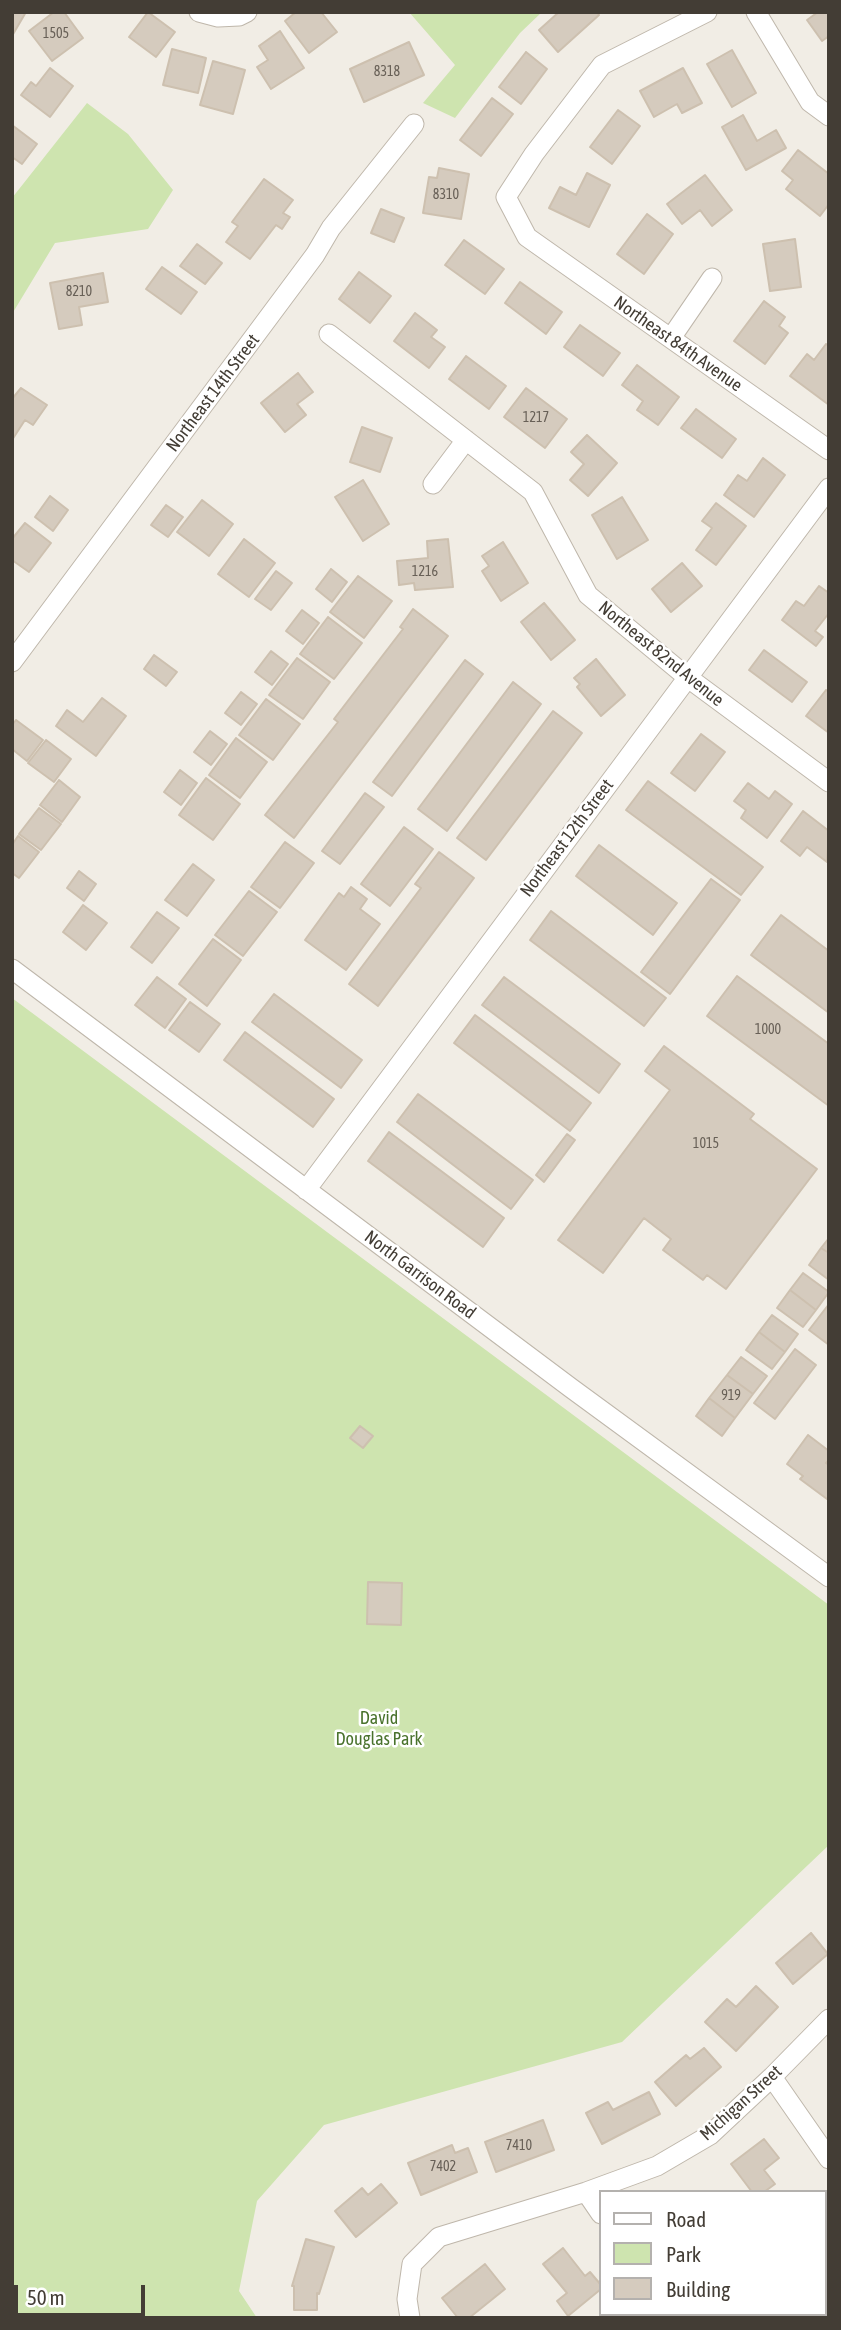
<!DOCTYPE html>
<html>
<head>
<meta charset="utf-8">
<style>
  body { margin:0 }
  #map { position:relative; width:841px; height:2330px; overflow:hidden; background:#f1ede5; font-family:"Asap Condensed",sans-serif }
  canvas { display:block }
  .frame { position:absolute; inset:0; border:14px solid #433d35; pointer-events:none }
  .legend { position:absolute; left:599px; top:2190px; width:228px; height:126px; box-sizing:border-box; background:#fff; border:2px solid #b4b1ae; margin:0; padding:9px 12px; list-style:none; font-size:21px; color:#433d35 }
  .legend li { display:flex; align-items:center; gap:14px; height:35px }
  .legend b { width:35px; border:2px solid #b4b1ae }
  .scale { position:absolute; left:14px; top:2285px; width:131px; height:32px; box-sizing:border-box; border:4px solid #433d35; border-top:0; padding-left:9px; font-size:21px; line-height:24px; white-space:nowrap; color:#433d35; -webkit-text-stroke:5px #fff; paint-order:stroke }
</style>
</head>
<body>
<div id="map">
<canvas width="841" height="2330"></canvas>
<div class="frame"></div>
<ul class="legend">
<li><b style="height:9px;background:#fff"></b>Road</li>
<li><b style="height:19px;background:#cee4af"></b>Park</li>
<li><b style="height:19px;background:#d5cbbe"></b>Building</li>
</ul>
<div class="scale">50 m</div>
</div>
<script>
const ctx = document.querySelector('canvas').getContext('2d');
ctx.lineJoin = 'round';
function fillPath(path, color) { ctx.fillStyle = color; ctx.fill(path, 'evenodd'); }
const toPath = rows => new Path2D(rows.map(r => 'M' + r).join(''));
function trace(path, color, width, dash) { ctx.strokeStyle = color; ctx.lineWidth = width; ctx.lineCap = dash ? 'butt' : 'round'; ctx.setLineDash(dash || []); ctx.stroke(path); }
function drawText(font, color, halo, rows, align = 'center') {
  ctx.font = font + ' "Asap Condensed",sans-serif'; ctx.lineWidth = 5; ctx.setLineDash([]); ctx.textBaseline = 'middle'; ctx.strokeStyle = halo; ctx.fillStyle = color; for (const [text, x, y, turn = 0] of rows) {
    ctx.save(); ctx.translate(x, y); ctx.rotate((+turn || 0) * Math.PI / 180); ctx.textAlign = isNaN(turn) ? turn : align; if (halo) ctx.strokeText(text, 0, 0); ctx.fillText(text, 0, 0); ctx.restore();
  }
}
const green = toPath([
  [409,12,542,12,520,33,455,118,423,103,455,65],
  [87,103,128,134,173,190,148,229,55,243,12,314,12,198],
  [12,998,829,1605,829,1845,622,2042,324,2125,257,2201,239,2291,257,2318,12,2318]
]);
const building = toPath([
  [12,12,26,12,12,36,12,12],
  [54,12,64,12,83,38,52,61,29,31,54,12],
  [148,12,175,32,156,57,129,37,148,12],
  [296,12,321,12,337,32,309,53,285,21,296,12],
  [559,12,597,12,599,15,558,52,539,30,559,12],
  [818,12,829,12,829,36,822,41,807,20,818,12],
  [280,31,304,68,271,89,257,67,268,60,259,46,280,31],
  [409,42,424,75,364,102,350,69,409,42],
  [172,49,206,58,198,93,163,85,172,49],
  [732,50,756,93,732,107,707,64,732,50],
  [526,52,547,69,521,104,499,87,526,52],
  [213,61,245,70,233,114,200,105,213,61],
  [50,68,73,86,50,117,21,95,31,82,36,86,50,68],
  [683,68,702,103,682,113,677,104,654,117,640,91,683,68],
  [492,98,513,114,481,156,460,140,492,98],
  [618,110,640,126,612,164,590,147,618,110],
  [743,115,757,141,776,130,786,148,746,170,722,127,743,115],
  [12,125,37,144,22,164,12,157,12,125],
  [798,150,829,174,829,204,820,216,786,189,793,180,782,171,798,150],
  [439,168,469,174,461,219,423,213,429,177,437,178,439,168],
  [587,173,610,185,589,227,549,208,560,187,576,195,587,173],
  [705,175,732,210,712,226,700,210,682,224,667,204,705,175],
  [264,179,293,200,283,213,290,217,282,229,276,225,250,259,226,242,238,226,232,222,264,179],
  [381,209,404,218,394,242,371,233,381,209],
  [647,214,673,234,644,274,617,254,647,214],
  [795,239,801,287,770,291,763,244,795,239],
  [464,240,504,269,485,294,445,265,464,240],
  [197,244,222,263,205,284,180,266,197,244],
  [162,267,197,292,181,314,146,289,162,267],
  [359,272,391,296,370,323,339,299,359,272],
  [103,273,108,302,79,307,82,325,59,329,50,283,103,273],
  [520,282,562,312,546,334,505,303,520,282],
  [764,301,785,317,779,326,788,333,765,364,734,341,764,301],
  [415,313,437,330,431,337,445,347,429,368,394,341,415,313],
  [580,325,620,353,603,376,564,347,580,325],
  [826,344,829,346,829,405,790,376,807,354,814,360,826,344],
  [466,356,506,386,489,409,449,379,466,356],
  [637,365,679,397,658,425,637,410,643,401,622,385,637,365],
  [298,373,313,392,297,404,306,415,285,432,261,403,298,373],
  [21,388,47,405,33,425,25,420,12,440,12,399,21,388],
  [526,388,567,419,545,448,504,417,526,388],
  [696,409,736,439,722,458,681,428,696,409],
  [362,427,392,438,380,472,350,462,362,427],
  [587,435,617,463,588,496,570,480,584,464,571,452,587,435],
  [763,458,785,475,754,517,724,495,738,475,747,481,763,458],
  [363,480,389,524,363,541,335,497,363,480],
  [50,496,68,510,53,531,35,517,50,496],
  [622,497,648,540,617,559,592,515,622,497],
  [202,500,233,524,209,556,177,532,202,500],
  [716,503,746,526,716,565,696,550,712,528,702,521,716,503],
  [166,505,183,517,168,537,151,525,166,505],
  [25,523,51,543,29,572,12,560,12,539,25,523],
  [244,539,275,563,249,597,218,574,244,539],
  [448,539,453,587,415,590,414,583,399,585,397,561,428,558,427,541,448,539],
  [503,542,528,583,501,601,482,571,489,566,482,556,503,542],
  [682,563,702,586,671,612,652,589,682,563],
  [331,569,347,582,332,602,316,589,331,569],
  [276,571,292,583,271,610,255,599,276,571],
  [358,576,392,601,364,638,330,612,358,576],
  [819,586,829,593,829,613,815,631,823,637,816,646,782,620,796,601,804,606,819,586],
  [544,603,575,640,551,660,521,622,544,603],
  [413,609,448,636,294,838,265,815,338,722,334,719,403,629,400,627,413,609],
  [302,610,319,623,303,644,286,631,302,610],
  [328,617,362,643,334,679,300,654,328,617],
  [764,650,807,682,792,702,749,670,764,650],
  [271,651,288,664,272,685,255,672,271,651],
  [154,655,177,672,166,686,144,669,154,655],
  [297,658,330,682,303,719,269,695,297,658],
  [596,659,625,695,601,716,577,687,580,684,574,678,596,659],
  [465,660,483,674,392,796,373,782,465,660],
  [513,682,541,704,447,831,418,809,513,682],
  [826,690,829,692,829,733,806,716,826,690],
  [241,692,257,704,241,725,225,713,241,692],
  [102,698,126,716,96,756,56,726,67,710,83,722,102,698],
  [266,699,300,724,273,760,239,735,266,699],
  [553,711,582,733,486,860,457,838,553,711],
  [16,720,43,740,27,761,12,749,12,725,16,720],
  [210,731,227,744,211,765,194,752,210,731],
  [701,734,725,752,695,791,671,773,701,734],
  [236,738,267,762,240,798,209,775,236,738],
  [46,740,71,759,54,782,28,763,46,740],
  [180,770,197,783,181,805,164,792,180,770],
  [206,778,240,804,213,840,179,815,206,778],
  [59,780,80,797,62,822,40,805,59,780],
  [648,781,763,867,741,895,626,810,648,781],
  [748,783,769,799,775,791,792,804,767,838,741,818,746,810,734,801,748,783],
  [365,793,384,807,340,864,322,851,365,793],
  [39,808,61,824,41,850,19,834,39,808],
  [803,811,829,831,827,862,807,847,800,856,781,841,803,811],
  [404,827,433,849,390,906,361,884,404,827],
  [18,836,39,852,19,878,12,873,12,845,18,836],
  [285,842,314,863,280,908,251,887,285,842],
  [599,845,677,903,653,935,576,876,599,845],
  [439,852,474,878,378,1006,349,984,421,888,415,884,439,852],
  [193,864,214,880,187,916,165,900,193,864],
  [79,871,96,884,84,901,67,888,79,871],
  [711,879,740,900,670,994,641,972,711,879],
  [351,887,367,899,360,909,380,924,346,970,305,940,339,893,344,897,351,887],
  [249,891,277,912,243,956,215,935,249,891],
  [83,905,107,923,86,950,63,932,83,905],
  [551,911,666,998,644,1026,530,940,551,911],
  [157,912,179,928,152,963,131,947,157,912],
  [781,915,829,951,829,1013,751,955,781,915],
  [213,939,241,960,207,1006,179,984,213,939],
  [737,976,829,1044,829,1106,707,1016,737,976],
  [157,977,186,999,165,1028,135,1005,157,977],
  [504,977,620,1064,599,1093,482,1005,504,977],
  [274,994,362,1060,341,1088,252,1022,274,994],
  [190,1002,220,1024,199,1052,169,1030,190,1002],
  [475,1015,591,1103,570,1131,454,1043,475,1015],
  [245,1032,334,1099,313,1127,224,1060,245,1032],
  [664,1046,754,1114,750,1119,817,1169,726,1289,707,1275,703,1280,663,1250,671,1239,644,1218,603,1273,558,1240,670,1090,645,1071,664,1046],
  [418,1094,533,1180,511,1209,397,1122,418,1094],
  [389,1132,504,1218,483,1247,368,1161,389,1132],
  [567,1134,575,1140,544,1182,536,1175,567,1134],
  [829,1238,829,1253,821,1248,829,1238],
  [821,1248,829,1253,829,1280,809,1265,821,1248],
  [803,1273,829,1292,816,1310,790,1290,803,1273],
  [790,1290,816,1310,803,1327,777,1308,790,1290],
  [829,1304,829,1345,809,1330,829,1304],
  [772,1315,798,1334,785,1352,759,1332,772,1315],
  [759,1332,785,1352,772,1369,746,1350,759,1332],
  [795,1349,816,1365,775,1419,754,1403,795,1349],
  [741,1357,767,1376,753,1394,727,1375,741,1357],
  [727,1375,753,1394,735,1418,709,1398,727,1375],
  [709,1398,735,1418,722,1436,696,1416,709,1398],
  [360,1426,373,1436,363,1448,350,1438,360,1426],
  [808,1435,829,1451,829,1460,826,1463,829,1465,829,1496,827,1499,800,1479,803,1476,787,1464,808,1435],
  [368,1582,402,1583,401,1625,367,1624,368,1582],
  [811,1933,828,1954,793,1984,776,1963,811,1933],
  [756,1986,778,2007,736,2051,705,2022,727,1999,736,2007,756,1986],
  [704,2048,721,2067,676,2106,655,2082,686,2055,690,2059,704,2048],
  [649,2092,660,2114,602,2144,586,2113,608,2102,613,2110,649,2092],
  [543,2120,554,2150,496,2172,485,2142,543,2120],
  [764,2139,779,2158,764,2170,775,2184,764,2192,752,2192,731,2164,764,2139],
  [452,2145,455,2153,468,2148,477,2172,421,2195,408,2163,452,2145],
  [381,2184,397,2203,356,2237,335,2211,362,2188,368,2195,381,2184],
  [825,2222,829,2227,829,2249,825,2252,825,2222],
  [306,2239,334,2247,319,2294,317,2293,317,2310,294,2310,294,2286,292,2286,306,2239],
  [563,2248,585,2276,590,2272,601,2285,601,2289,568,2316,557,2301,567,2293,543,2264,563,2248],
  [485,2264,505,2289,469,2318,458,2318,442,2298,485,2264]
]);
const minor = toPath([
  [199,12,218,17,239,16,247,12],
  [707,12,602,65,534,154,506,197,527,237,829,450],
  [756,12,810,102,829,116],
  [329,334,533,492,588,595,687,677,829,782],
  [671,338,712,278],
  [433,484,466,440],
  [12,662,315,255,331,228,414,124],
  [12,969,571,1388,829,1577],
  [306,1190,829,488],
  [772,2077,829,2159],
  [586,2192,601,2214],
  [671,2314,673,2318],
  [410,2318,407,2299,412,2264,439,2237,586,2192,657,2166,710,2135,772,2077,829,2019]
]);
const numberNames = [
  ["1505",56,34],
  ["8318",387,72],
  ["8310",446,195],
  ["8210",79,292],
  ["1217",536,418],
  ["1216",425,572],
  ["1000",768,1030],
  ["1015",706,1144],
  ["919",731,1396],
  ["7410",519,2146],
  ["7402",443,2167]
];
const streetNames = [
  ["Northeast 84th Avenue",678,344,35],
  ["Northeast 14th Street",213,393,-53],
  ["Northeast 82nd Avenue",661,654,39],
  ["Northeast 12th Street",567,838,-53],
  ["North Garrison Road",420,1275,37],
  ["Michigan Street",741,2103,-42]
];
const parkNames = [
  ["David",379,1718],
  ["Douglas Park",379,1739]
];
fillPath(green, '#cee4af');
fillPath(building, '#d5cbbe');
trace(building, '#cdc0af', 2);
trace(minor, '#bfb7ab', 21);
trace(minor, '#fff', 19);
drawText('14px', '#686057', null, numberNames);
drawText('18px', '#433d35', '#fff', streetNames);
drawText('18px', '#49722c', '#fff', parkNames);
</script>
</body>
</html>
